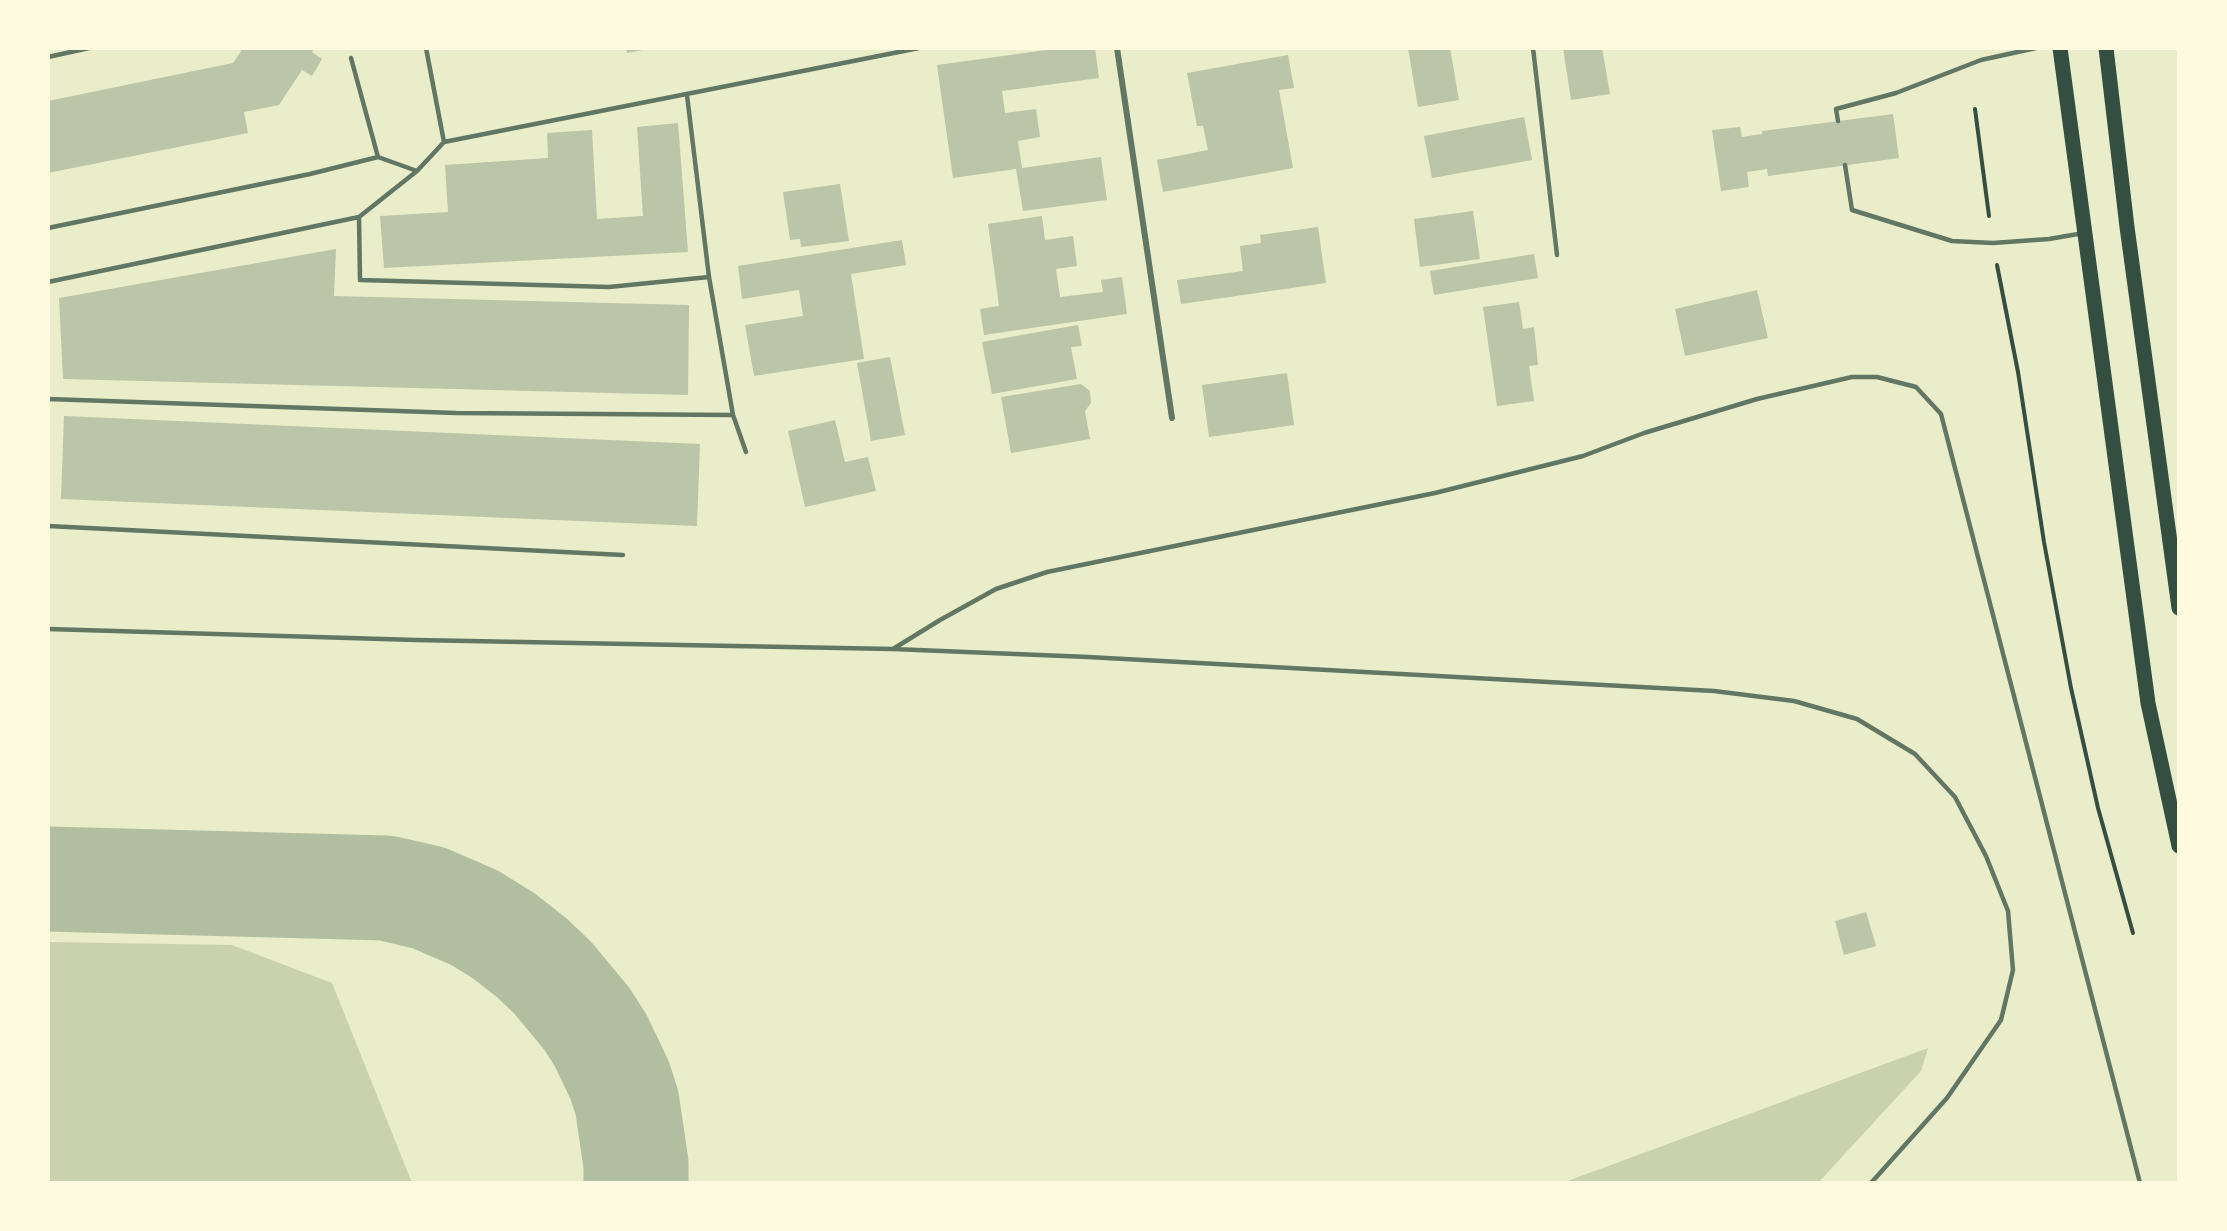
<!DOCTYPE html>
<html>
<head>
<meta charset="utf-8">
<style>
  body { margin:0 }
  #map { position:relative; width:2227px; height:1231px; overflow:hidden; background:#e9edc9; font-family:Commissioner,sans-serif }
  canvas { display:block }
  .frame { position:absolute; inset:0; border:50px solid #fefae0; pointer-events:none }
</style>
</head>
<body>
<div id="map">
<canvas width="2227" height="1231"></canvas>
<div class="frame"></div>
</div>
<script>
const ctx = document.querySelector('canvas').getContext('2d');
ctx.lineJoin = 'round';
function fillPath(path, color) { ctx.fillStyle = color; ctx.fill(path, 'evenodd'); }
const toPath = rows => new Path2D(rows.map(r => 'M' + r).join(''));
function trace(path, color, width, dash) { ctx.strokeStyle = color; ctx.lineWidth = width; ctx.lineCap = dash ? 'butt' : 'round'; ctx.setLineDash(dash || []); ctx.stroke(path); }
const green = toPath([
  [48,942,232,945,332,983,412,1183,48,1183],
  [1928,1048,1921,1071,1818,1183,1562,1183]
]);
const taxiway = toPath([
  [48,879,386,888,429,898,475,918,504,936,532,958,553,978,587,1019,601,1041,620,1081,627,1103,636,1164,636,1183]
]);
const building = toPath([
  [243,48,315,48,312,52,322,59,312,76,302,70,279,105,244,112,248,133,48,173,48,101,233,63],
  [626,48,648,48,648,49,627,53],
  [1061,48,1095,48,1099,78,1002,91,1005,113,1036,109,1040,137,1018,141,1022,168,1101,157,1107,200,1023,211,1016,169,953,178,937,65],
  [1408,48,1450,48,1459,100,1418,107],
  [1563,48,1602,48,1610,94,1571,100],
  [1288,55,1294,88,1279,90,1293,168,1163,192,1157,160,1208,150,1203,126,1197,126,1187,73],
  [1893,114,1899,158,1768,176,1767,169,1747,172,1749,187,1721,191,1712,130,1740,127,1742,137,1762,134,1762,131],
  [1524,117,1532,160,1432,178,1424,136],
  [678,123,688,252,384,268,380,216,448,212,445,165,548,158,547,133,592,130,597,219,643,216,637,127],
  [840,184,849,241,801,247,800,239,790,240,783,192],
  [1473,211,1480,259,1420,267,1414,219],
  [1042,216,1045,240,1073,236,1077,266,1056,269,1060,297,1103,292,1101,280,1122,277,1127,314,984,335,980,309,999,306,988,224],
  [1318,227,1326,283,1181,304,1177,280,1243,271,1240,246,1261,243,1260,235],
  [902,240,906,265,851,274,864,359,754,376,745,325,803,316,799,290,742,299,738,266],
  [336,249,334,296,689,305,688,395,63,379,59,298],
  [1534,254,1538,278,1434,295,1430,271],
  [1757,290,1768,338,1685,356,1675,309],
  [1519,302,1523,329,1534,327,1538,365,1529,366,1534,401,1497,406,1483,307],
  [1078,325,1082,346,1071,347,1077,379,992,394,982,342],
  [890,357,905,435,871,441,857,363],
  [1287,373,1294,425,1209,437,1202,385],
  [1081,384,1090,391,1091,403,1085,411,1090,439,1011,453,1001,397],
  [64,416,700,444,697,526,61,499],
  [835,420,845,462,868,457,876,491,805,507,788,431],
  [1866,912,1876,946,1844,955,1835,921]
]);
const path = toPath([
  [1975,109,1989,216],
  [1997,265,2018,372,2044,542,2071,688,2098,808,2133,933]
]);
const service = toPath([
  [426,48,444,142],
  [1533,48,1557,255],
  [48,57,89,48],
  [351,58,378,157],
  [687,95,709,277,733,415,746,452],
  [1838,121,1836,109,1896,93,1981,60,2036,48],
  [1845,165,1852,210,1952,241,1993,243,2049,239,2084,233],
  [417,171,359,217,360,280,609,287,709,277],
  [48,228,310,174,378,157,417,171,444,142,919,48],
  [48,282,359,217],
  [48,399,456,413,733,415],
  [48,526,623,555],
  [48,629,416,640,893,649,1088,657,1714,691,1794,701,1857,719,1915,754,1955,797,1986,856,2008,911,2013,970,2001,1020,1947,1098,1871,1183],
  [893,649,940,620,996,589,1047,572,1435,493,1583,456,1644,433,1757,399,1852,377,1877,377,1916,387,1941,414,2140,1183]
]);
const minor = toPath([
  [1117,48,1172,418]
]);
const primary = toPath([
  [2060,48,2148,703,2179,846],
  [2106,48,2127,227,2179,608]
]);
fillPath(green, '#cad2ad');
trace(taxiway, '#b2bea0', 105);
fillPath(building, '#bcc5a7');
trace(path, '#344e41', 4);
trace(service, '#617663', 4.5);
trace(minor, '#617663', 6);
trace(primary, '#344e41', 15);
</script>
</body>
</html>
